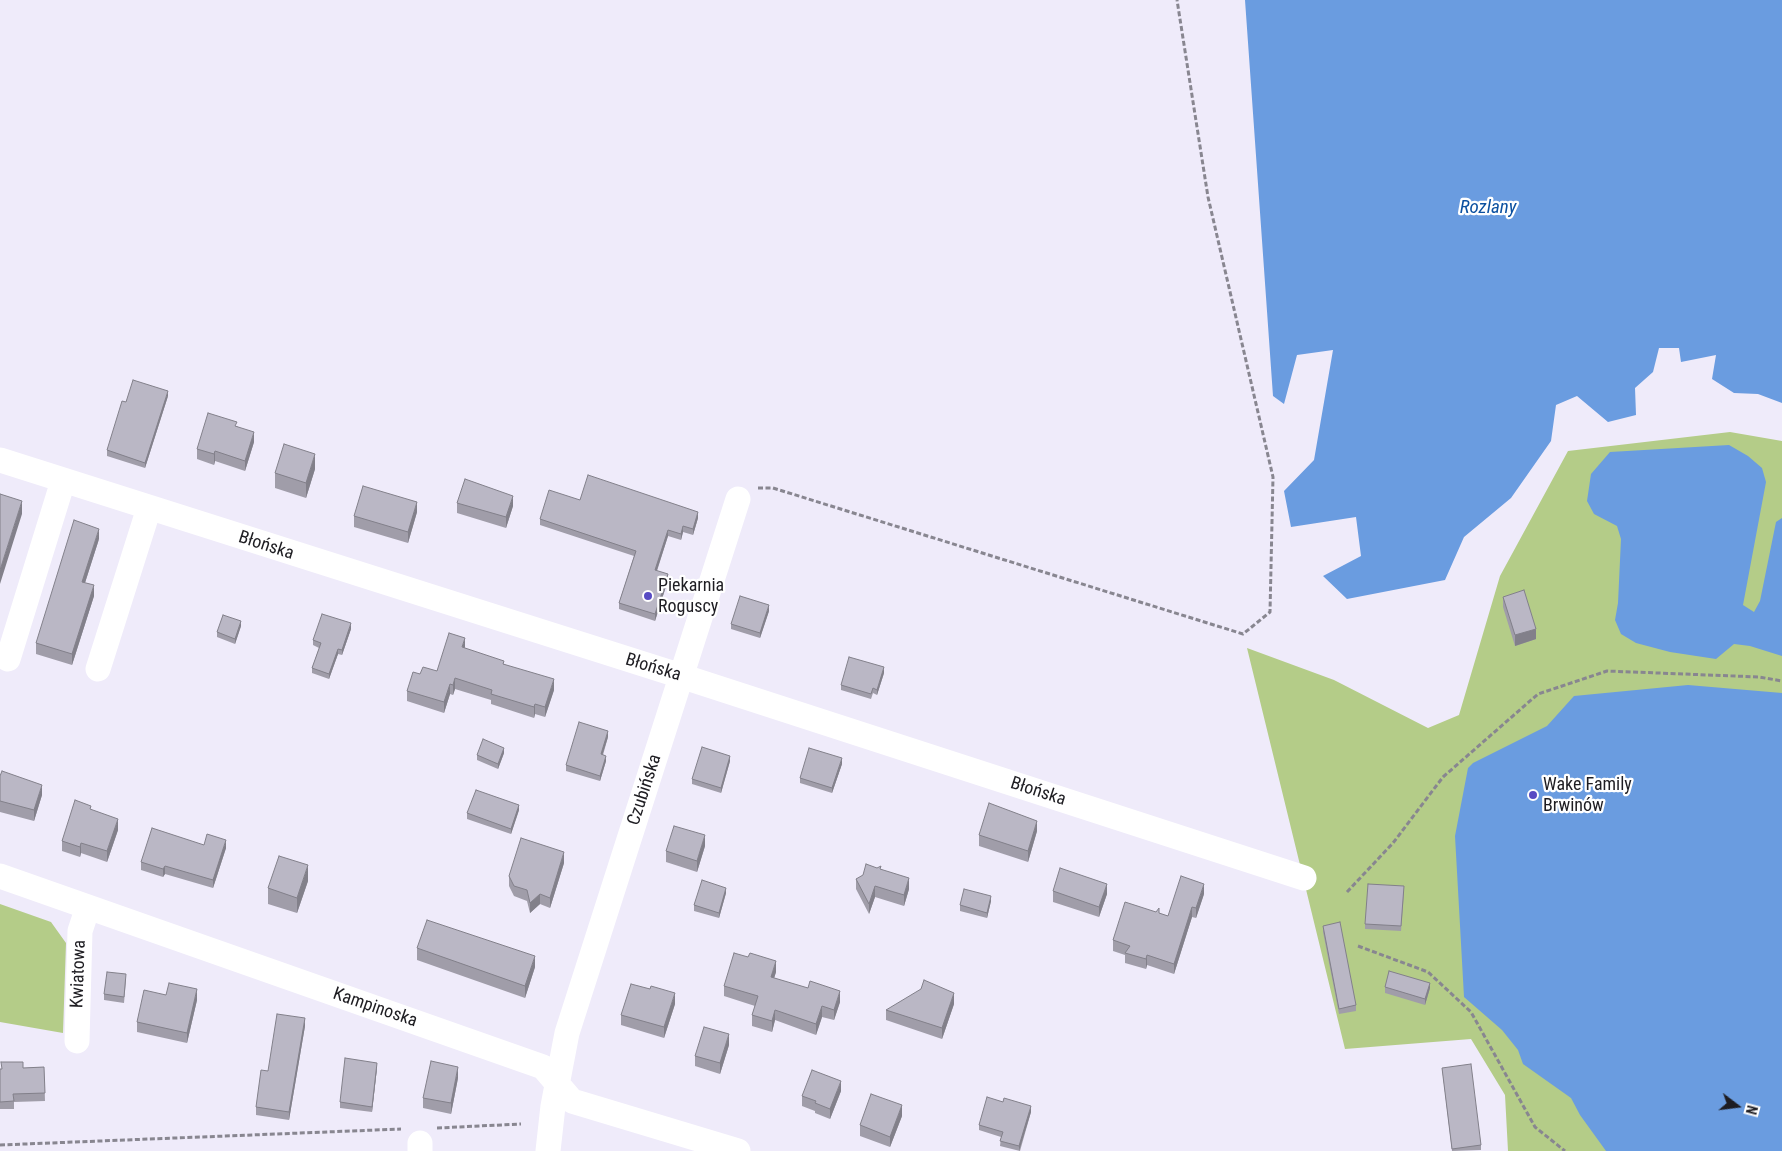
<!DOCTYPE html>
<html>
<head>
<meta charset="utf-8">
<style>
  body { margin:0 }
  #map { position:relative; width:1782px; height:1151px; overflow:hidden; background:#efebfa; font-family:"Roboto Condensed",sans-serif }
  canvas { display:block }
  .north { position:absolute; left:1712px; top:1081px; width:50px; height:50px; -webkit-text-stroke:4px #fff; paint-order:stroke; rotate:105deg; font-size:14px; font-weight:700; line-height:20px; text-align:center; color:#1e1d22 }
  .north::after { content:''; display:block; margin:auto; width:18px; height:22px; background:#1e1d22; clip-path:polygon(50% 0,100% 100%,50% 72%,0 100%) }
</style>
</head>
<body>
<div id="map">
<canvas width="1782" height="1151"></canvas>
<div class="north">N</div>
</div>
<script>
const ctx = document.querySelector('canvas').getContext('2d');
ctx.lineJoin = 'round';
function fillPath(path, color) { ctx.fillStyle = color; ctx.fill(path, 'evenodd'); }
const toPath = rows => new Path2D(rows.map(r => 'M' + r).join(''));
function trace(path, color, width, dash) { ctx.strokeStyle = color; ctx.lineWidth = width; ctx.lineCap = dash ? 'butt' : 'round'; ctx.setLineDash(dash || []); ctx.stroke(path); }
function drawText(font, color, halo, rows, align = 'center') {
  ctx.font = font + ' "Roboto Condensed",sans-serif'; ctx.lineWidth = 4.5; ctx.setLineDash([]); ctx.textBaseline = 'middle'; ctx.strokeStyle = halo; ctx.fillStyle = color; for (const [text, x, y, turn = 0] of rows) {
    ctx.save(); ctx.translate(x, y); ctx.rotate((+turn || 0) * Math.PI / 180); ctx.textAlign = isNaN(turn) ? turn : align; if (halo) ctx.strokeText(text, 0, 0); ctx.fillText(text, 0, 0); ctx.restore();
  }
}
const green = toPath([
  [1730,432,1782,441,1782,1151,1508,1151,1505,1095,1471,1039,1345,1049,1247,648,1334,680,1428,728,1459,715,1500,576,1568,451],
  [0,904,51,922,66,943,63,1033,0,1022]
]);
const water = toPath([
  [1245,0,1782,0,1782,403,1758,394,1734,393,1712,379,1716,355,1681,362,1679,348,1659,348,1653,372,1635,388,1636,415,1608,422,1577,396,1556,405,1551,441,1511,498,1464,537,1445,580,1347,599,1323,576,1361,556,1356,517,1291,527,1284,491,1314,460,1333,350,1297,355,1284,404,1273,396],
  [1729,445,1748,456,1762,468,1766,482,1743,605,1754,612,1760,601,1776,522,1782,518,1782,656,1750,646,1734,644,1716,659,1670,652,1636,643,1621,634,1615,620,1618,603,1621,539,1617,526,1594,514,1587,501,1591,474,1610,452],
  [1688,685,1782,693,1782,1151,1606,1151,1580,1115,1571,1098,1523,1064,1518,1050,1502,1030,1464,997,1455,836,1468,768,1473,763,1547,726,1574,696]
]);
const path = toPath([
  [758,488,773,488,1243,634,1270,612,1273,477,1208,197,1177,0],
  [1347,892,1393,843,1443,777,1538,694,1607,671,1759,677,1782,681],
  [1358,946,1428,972,1471,1012,1535,1127,1565,1151],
  [437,1128,521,1124],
  [0,1145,401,1129]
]);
const minor = toPath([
  [0,460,681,676,1304,878],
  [8,659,63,481],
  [98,669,149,508],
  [0,876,543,1067,572,1101,738,1151],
  [77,1041,80,931,88,907],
  [420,1143,420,1151],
  [548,1151,553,1106,567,1033,738,499]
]);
const wall = toPath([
  [168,396,145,468,107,456,107,450],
  [237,426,254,442,245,471,215,461,214,465,197,459,197,449],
  [315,469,306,498,275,488,275,473],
  [580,500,698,518,693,535,683,532,681,540,668,536,657,571,668,580,655,621,619,609,619,603,634,556,540,525,540,519],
  [457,503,513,506,506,528,457,513],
  [417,512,408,543,354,527,354,516],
  [99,539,85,583,94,596,72,665,36,654,36,643],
  [1503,597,1536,639,1515,646,1503,607],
  [769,611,760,638,731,629,731,624],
  [241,626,235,644,217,637,217,632],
  [351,629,342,655,338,654,329,679,312,673,312,668,319,648,313,645,313,640],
  [465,648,504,664,554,690,545,717,535,714,534,718,491,704,491,700,455,689,453,695,450,694,444,713,407,701,407,691,420,674,437,671],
  [884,673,877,695,873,693,871,699,841,690,841,685],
  [608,737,603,755,606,761,600,781,566,771,566,765],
  [504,753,498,769,477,760,477,755],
  [730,761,721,793,692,784,692,779],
  [842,764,832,793,800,783,800,778],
  [0,776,42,795,34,821,0,812],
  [91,810,118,830,107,862,81,853,80,857,62,851,62,841],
  [519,810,511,834,467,819,467,813],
  [1037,831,1028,862,979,846,979,835],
  [204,845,226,848,213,888,165,874,163,877,141,870,141,862],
  [705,846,697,872,666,862,666,851],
  [564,863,550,908,540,904,530,913,527,901,514,896,509,886,509,876],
  [881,869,909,889,904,906,875,897,869,914,856,889,856,879],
  [308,881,297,913,268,904,268,888],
  [1053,891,1107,894,1099,917,1053,902],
  [1404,892,1401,931,1365,929,1365,924],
  [726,893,719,918,694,911,694,905],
  [1204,894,1196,918,1192,917,1174,974,1147,965,1146,969,1125,963,1125,955,1113,951,1113,940,1159,913,1168,916],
  [991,901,987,918,960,911,960,905],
  [1323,926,1356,1005,1356,1011,1339,1014,1323,932],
  [417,948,535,967,525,998,417,960],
  [776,972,774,978,840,1002,834,1020,822,1017,816,1035,775,1020,772,1032,752,1026,752,1015,755,1006,724,996,724,986],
  [126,979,124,1003,104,1000,104,994],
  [1385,987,1430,988,1425,1005,1385,993],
  [166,995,197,1000,187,1043,137,1032,137,1022],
  [675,1004,664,1038,621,1025,621,1015],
  [954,1004,942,1039,886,1020,886,1010],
  [305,1026,289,1120,256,1115,256,1107,268,1071],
  [729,1045,720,1074,695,1066,695,1056],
  [44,1067,45,1101,14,1102,14,1109,0,1109,0,1069],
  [377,1068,372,1112,340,1108,340,1102],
  [1442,1068,1481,1145,1481,1150,1452,1151],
  [458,1078,451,1114,423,1108,423,1098],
  [841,1091,830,1119,815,1113,815,1111,802,1106,802,1096],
  [1003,1102,1031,1112,1020,1151,1000,1146,1001,1137,979,1130,979,1125],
  [902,1116,890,1147,860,1136,860,1125]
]);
const shadedWall = toPath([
  [168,391,168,396,145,468,145,463],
  [254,432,254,442,245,471,245,461],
  [215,451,215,461,214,465,214,454],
  [315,454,315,469,306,498,306,483],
  [513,496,513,506,506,528,506,517],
  [22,501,22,514,0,584,0,570],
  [417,502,417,512,408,543,408,532],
  [698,512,698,518,693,535,693,529],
  [683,526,683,532,681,540,681,534],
  [99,529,99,539,82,592,82,582],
  [668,530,668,536,655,576,655,570],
  [668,574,668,580,655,621,655,614],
  [94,585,94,596,72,665,72,654],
  [769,605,769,611,760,638,760,633],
  [241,621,241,626,235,644,235,639],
  [351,623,351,629,342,655,342,650],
  [1536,629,1536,639,1515,646,1515,635],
  [465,638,465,648,462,647],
  [338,649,338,654,329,679,329,674],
  [884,667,884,673,877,695,877,690],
  [455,678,455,689,453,695,453,685],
  [554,679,554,690,545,717,545,707],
  [450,684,450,694,444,713,444,702],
  [535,704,535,714,534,718,534,707],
  [608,731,608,737,601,759,601,754],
  [504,748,504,753,498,769,498,764],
  [606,756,606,761,600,781,600,776],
  [730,756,730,761,721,793,721,788],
  [842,758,842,764,832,793,832,788],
  [42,785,42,795,34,821,34,810],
  [519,805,519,810,511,834,511,829],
  [118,819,118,830,107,862,107,851],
  [1037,821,1037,831,1028,862,1028,851],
  [705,835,705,846,697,872,697,861],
  [226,840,226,848,213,888,213,880],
  [81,843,81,853,80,857,80,847],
  [564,852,564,863,550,908,550,898],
  [308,865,308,881,297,913,297,898],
  [165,866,165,874,163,877,163,869],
  [909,878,909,889,904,906,904,895],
  [1107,884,1107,894,1099,917,1099,907],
  [1204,884,1204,894,1196,918,1196,908],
  [875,886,875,897,869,914,869,904],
  [726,888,726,893,719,918,719,913],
  [540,894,540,904,530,913,530,903],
  [991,896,991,901,987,918,987,913],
  [1192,907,1192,917,1174,974,1174,964],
  [1147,955,1147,965,1146,969,1146,959],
  [535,956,535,967,525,998,525,986],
  [776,961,776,972,771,988,771,977],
  [1430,983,1430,988,1425,1005,1425,999],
  [197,989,197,1000,187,1043,187,1033],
  [840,991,840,1002,834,1020,834,1010],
  [675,993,675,1004,664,1038,664,1027],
  [954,993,954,1004,942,1039,942,1028],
  [822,1006,822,1017,816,1035,816,1024],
  [775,1010,775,1020,772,1032,772,1021],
  [305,1018,305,1026,289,1120,289,1112],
  [729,1034,729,1045,720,1074,720,1063],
  [377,1063,377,1068,372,1112,372,1107],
  [458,1067,458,1078,451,1114,451,1103],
  [841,1081,841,1091,830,1119,830,1109],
  [902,1105,902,1116,890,1147,890,1137],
  [1031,1106,1031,1112,1019,1151,1019,1146]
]);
const building = toPath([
  [133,380,168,391,145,463,107,450,122,401,126,402,133,380],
  [208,413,237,422,235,426,254,432,245,461,215,451,214,454,197,449,208,413],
  [284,444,315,454,306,483,275,473,284,444],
  [588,475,698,512,693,529,683,526,681,534,668,530,655,570,668,574,655,614,619,603,636,551,540,519,549,490,580,500,588,475],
  [465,479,513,496,506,517,457,503,465,479],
  [363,486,417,502,408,532,354,516,363,486],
  [0,494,22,501,0,570,0,494],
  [74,520,99,529,82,582,94,585,72,654,36,643,74,520],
  [1524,590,1536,629,1515,635,1503,597,1524,590],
  [740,596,769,605,760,633,731,624,740,596],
  [322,614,351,623,342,650,338,649,329,674,312,668,321,643,313,640,322,614],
  [223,615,241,621,235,639,217,632,223,615],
  [449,633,465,638,462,647,504,661,503,664,554,679,545,707,535,704,534,707,491,694,492,690,455,678,453,685,450,684,444,702,407,691,413,672,420,674,423,667,437,671,449,633],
  [849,657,884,667,877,690,873,688,871,694,841,685,849,657],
  [579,722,608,731,601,754,606,756,600,776,566,765,579,722],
  [483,739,504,748,498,764,477,755,483,739],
  [702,747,730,756,721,788,692,779,702,747],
  [809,748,842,758,832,788,800,778,809,748],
  [2,771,42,785,34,810,0,801,0,776,2,771],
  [476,790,519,805,511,829,467,813,476,790],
  [75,800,91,806,90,809,118,819,107,851,81,843,80,847,62,841,75,800],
  [989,803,1037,821,1028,851,979,835,989,803],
  [674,826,705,835,697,861,666,851,674,826],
  [152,828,204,845,207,834,226,840,213,880,165,866,163,869,141,862,152,828],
  [521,838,564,852,550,898,540,894,530,903,527,890,514,886,509,876,521,838],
  [279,856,308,865,297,898,268,888,279,856],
  [866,864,877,868,881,866,880,869,909,878,904,895,875,886,869,904,856,879,863,875,866,864],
  [1060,868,1107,884,1099,907,1053,891,1060,868],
  [1181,876,1204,884,1196,908,1192,907,1174,964,1147,955,1146,959,1125,953,1130,946,1113,940,1125,902,1156,912,1159,908,1159,913,1168,916,1181,876],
  [702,880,726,888,719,913,694,905,702,880],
  [1368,884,1404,886,1401,926,1365,924,1368,884],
  [964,889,991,896,987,913,960,905,964,889],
  [427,920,535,956,525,986,417,948,427,920],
  [1340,922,1356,1005,1339,1009,1323,926,1340,922],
  [734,953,748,957,750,953,776,961,771,977,808,988,810,981,840,991,834,1010,822,1006,816,1024,775,1010,772,1021,752,1015,758,996,724,986,734,953],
  [1389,971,1430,983,1425,999,1385,987,1389,971],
  [107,972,126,974,124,997,104,994,107,972],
  [924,980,954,993,942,1028,886,1010,921,989,924,980],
  [169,983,197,989,187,1033,137,1022,144,990,166,995,169,983],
  [631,984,650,989,651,986,675,993,664,1027,621,1015,631,984],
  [277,1014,305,1018,289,1112,256,1107,261,1070,268,1071,277,1014],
  [704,1027,729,1034,720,1063,695,1056,704,1027],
  [345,1058,377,1063,372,1107,340,1102,345,1058],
  [431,1061,458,1067,451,1103,423,1098,431,1061],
  [1,1062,23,1062,23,1068,44,1067,45,1093,13,1094,14,1101,0,1102,0,1069,2,1069,1,1062],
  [1471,1064,1481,1145,1452,1149,1442,1068,1471,1064],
  [812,1070,841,1081,830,1109,815,1103,816,1101,802,1096,812,1070],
  [871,1094,902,1105,890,1137,860,1125,871,1094],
  [987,1097,1003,1102,1004,1098,1031,1106,1019,1146,1000,1141,1003,1132,979,1125,987,1097]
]);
const markers = [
  [648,596,5,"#584bc3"],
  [1533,795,5,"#584bc3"]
];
const streetNames = [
  ["Błońska",266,546,18],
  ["Błońska",653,668,17],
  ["Czubińska",645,790,-72],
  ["Błońska",1038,792,18],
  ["Kwiatowa",79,974,-88],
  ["Kampinoska",375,1008,19]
];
const poiNames = [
  ["Piekarnia",658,586],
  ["Roguscy",658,607],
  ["Wake Family",1543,785],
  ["Brwinów",1543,806]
];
const waterNames = [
  ["Rozlany",1488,208]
];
fillPath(green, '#b4cc88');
fillPath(water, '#6a9ce0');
trace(path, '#888690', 3, [5, 2.5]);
trace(minor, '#fff', 25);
fillPath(wall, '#a09da9');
fillPath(shadedWall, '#82808a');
fillPath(building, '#bab7c5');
trace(building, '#82808a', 1);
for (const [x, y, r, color] of markers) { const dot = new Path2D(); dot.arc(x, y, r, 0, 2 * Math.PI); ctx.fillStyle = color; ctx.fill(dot); trace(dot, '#fff', 2); }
drawText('18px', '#1e1d22', '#fff', streetNames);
drawText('18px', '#1e1d22', '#fff', poiNames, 'left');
drawText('italic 19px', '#0b50a0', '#fff', waterNames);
</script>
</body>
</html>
